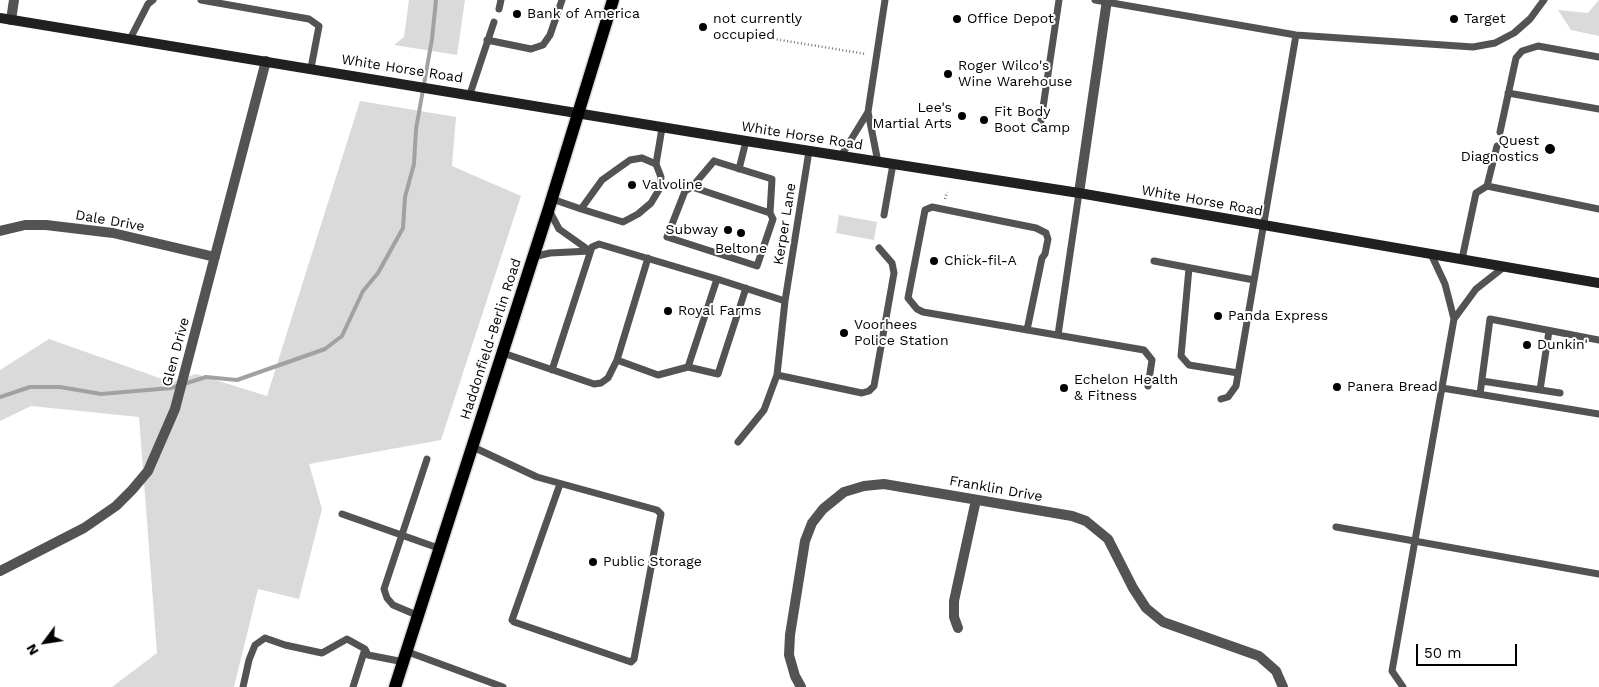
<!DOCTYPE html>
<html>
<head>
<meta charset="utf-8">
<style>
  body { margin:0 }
  #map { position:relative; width:1599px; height:687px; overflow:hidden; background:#fff; font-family:"Work Sans",sans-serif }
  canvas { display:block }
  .north { position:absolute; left:20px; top:617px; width:50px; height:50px; -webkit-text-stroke:4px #fff; paint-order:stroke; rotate:239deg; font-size:14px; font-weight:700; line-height:20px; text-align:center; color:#000 }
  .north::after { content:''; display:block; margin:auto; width:18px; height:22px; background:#000; clip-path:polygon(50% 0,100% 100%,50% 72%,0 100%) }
  .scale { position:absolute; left:1416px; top:644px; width:101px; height:22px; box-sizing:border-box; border:2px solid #000; border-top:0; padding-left:6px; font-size:15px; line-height:18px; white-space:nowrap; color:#000; -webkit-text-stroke:4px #fff; paint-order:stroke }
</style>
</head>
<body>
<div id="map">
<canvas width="1599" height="687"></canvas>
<div class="north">N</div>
<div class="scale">50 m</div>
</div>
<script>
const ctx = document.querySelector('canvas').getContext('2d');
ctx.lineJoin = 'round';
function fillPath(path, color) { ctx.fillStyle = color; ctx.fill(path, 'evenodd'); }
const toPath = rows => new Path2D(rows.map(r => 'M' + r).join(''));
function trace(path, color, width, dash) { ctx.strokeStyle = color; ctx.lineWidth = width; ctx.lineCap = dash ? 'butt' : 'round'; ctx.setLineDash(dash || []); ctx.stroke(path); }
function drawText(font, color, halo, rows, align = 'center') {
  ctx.font = font + ' "Work Sans",sans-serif'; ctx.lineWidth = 4; ctx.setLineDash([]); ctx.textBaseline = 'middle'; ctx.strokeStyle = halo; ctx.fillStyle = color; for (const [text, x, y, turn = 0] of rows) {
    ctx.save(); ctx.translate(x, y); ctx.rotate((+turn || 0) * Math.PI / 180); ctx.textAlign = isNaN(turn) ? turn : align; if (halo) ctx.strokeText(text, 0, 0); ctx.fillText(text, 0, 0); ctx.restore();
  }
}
const green = toPath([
  [409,0,465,0,457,55,394,45,404,37],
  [1599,0,1599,36,1571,30,1558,10,1588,13],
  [360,101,456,117,452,166,521,196,441,440,309,464,322,509,299,599,258,589,234,687,112,687,157,653,139,417,31,406,0,421,0,370,49,339,171,382,196,374,267,396],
  [839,215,877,222,874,240,836,233]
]);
const stream = toPath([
  [0,397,30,387,60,387,101,394,171,388,206,377,237,380,325,349,342,336,363,291,378,273,403,228,405,197,414,164,416,129,432,39,436,0]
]);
const path = toPath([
  [756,36,866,54],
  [945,199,947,192],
  [951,262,969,255]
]);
const lane = toPath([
  [201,0,309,19,319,26,311,68],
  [1095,0,1296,35,1473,47,1495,43,1514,33,1530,19,1544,0],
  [499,9,501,0],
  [130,39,148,4,153,0],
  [487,40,531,49,543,45,550,35,562,0],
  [1508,93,1599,109],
  [470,94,494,22],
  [1041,121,1059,0],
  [1500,132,1516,58,1522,51,1538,46,1599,57],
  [841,156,868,112],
  [642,158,656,164,661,177,660,188,651,203,638,214,623,222,581,209,602,180,630,160,642,158],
  [714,161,772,179,770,213,773,219,757,266,667,237,685,191,692,187,714,161],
  [878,162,868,112,885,0],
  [656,164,662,128],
  [739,169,746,141],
  [1487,186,1497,146],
  [692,187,770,213],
  [552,199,581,209],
  [549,210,559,229,590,251],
  [884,215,893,164],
  [533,257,550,253,590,251],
  [1462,259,1476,193,1487,186,1599,209],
  [1154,261,1254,280],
  [1189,268,1181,356,1189,365,1238,373],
  [1454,319,1476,289,1504,267],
  [1027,330,1042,258,1045,254,1048,239,1046,233,1036,228,932,207,925,210,908,298,917,309,923,312,1144,350,1152,360,1148,386],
  [1058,335,1079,193],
  [503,353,594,384,601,383,608,378,617,360,658,375,688,367,717,279,785,301],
  [617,360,648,258],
  [688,367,718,374,746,288],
  [552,370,592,247,599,244,717,279],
  [777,375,862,393,869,391,874,386,894,273,892,263,879,248],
  [1482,381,1560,393],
  [1442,388,1599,414],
  [1540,390,1549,331],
  [1480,394,1490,319,1599,340],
  [1221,399,1228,397,1236,386,1296,35],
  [738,442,764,410,777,375,785,301,809,151],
  [473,447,537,477,657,510,661,514,634,659,631,662,514,622,512,620,560,484],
  [342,514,441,549],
  [1336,527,1599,574],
  [419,616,393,605,387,598,384,589,427,459],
  [408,652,503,687],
  [243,687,249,660,255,645,265,638,285,645,322,653,347,639,365,649,368,655,404,662],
  [353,687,365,649],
  [1403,687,1392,671,1454,319,1445,284,1431,254]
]);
const street = toPath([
  [11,20,14,0],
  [1079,193,1107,0],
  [0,231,25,225,46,225,113,233,215,257],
  [0,571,84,528,116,506,132,490,148,471,175,409,266,61],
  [958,628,954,617,954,601,976,500],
  [801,687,795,676,789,655,790,635,805,541,812,523,823,509,844,492,864,486,884,484,1072,516,1086,521,1108,539,1133,588,1146,608,1163,622,1259,656,1276,671,1283,687]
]);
const secondary = toPath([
  [0,18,746,141,1079,193,1599,283]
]);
const primary = toPath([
  [395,687,549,208,613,0]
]);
const markers = [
  [517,14,5,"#000"],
  [957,19,5,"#000"],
  [1454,19,5,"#000"],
  [703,27,5,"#000"],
  [948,74,5,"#000"],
  [962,116,5,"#000"],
  [984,120,5,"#000"],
  [1550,149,6,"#000"],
  [632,185,5,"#000"],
  [728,230,5,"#000"],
  [741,233,5,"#000"],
  [934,261,5,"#000"],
  [668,311,5,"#000"],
  [1218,316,5,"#000"],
  [844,333,5,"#000"],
  [1527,345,5,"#000"],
  [1337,387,5,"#000"],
  [1064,388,5,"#000"],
  [593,562,5,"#000"]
];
const poiNames = [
  ["Bank of America",527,14],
  ["not currently",713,19],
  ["occupied",713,35],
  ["Office Depot",967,19],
  ["Target",1464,19],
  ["Roger Wilco's",958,66],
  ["Wine Warehouse",958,82],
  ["Lee's",952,108,"right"],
  ["Martial Arts",952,124,"right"],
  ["Fit Body",994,112],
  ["Boot Camp",994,128],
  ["Quest",1539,141,"right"],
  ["Diagnostics",1539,157,"right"],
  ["Valvoline",642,185],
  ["Subway",718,230,"right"],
  ["Beltone",741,249,"center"],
  ["Chick-fil-A",944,261],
  ["Royal Farms",678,311],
  ["Panda Express",1228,316],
  ["Voorhees",854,325],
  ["Police Station",854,341],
  ["Dunkin'",1537,345],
  ["Echelon Health",1074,380],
  ["& Fitness",1074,396],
  ["Panera Bread",1347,387],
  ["Public Storage",603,562]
];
const streetNames = [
  ["White Horse Road",402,69,9],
  ["White Horse Road",802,136,9],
  ["White Horse Road",1202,201,10],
  ["Dale Drive",110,221,10],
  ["Kerper Lane",785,224,-81],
  ["Haddonfield-Berlin Road",491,339,-72],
  ["Glen Drive",176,352,-75],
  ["Franklin Drive",996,489,10]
];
fillPath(green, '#dadada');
trace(stream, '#a1a1a1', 4);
trace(primary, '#dbdbdb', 15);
trace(path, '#757575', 2.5, [1, 2.5]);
trace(lane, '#535353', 7);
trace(street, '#535353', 10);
trace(secondary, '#202020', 10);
trace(primary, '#000', 12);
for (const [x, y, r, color] of markers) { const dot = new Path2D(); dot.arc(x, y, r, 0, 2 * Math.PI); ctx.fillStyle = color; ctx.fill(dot); trace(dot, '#fff', 2); }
drawText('14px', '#000', '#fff', poiNames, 'left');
drawText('14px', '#000', '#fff', streetNames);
</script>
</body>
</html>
